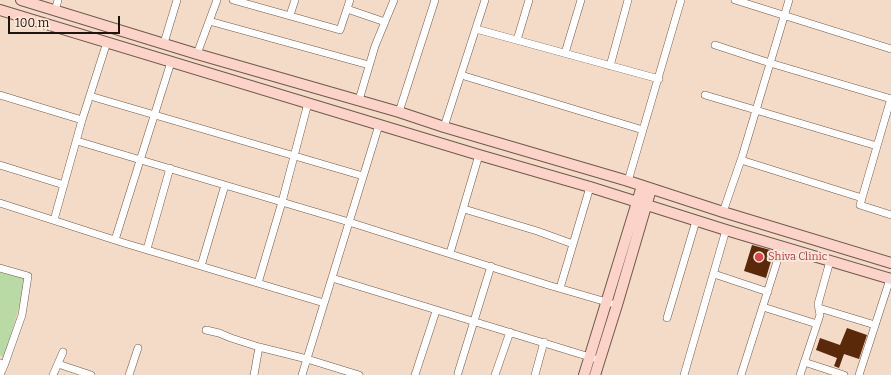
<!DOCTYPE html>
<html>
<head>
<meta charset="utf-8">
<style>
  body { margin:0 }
  #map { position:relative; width:891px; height:375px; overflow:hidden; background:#f4dbc8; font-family:Bitter,serif }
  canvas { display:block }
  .scale { position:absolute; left:8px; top:16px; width:112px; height:18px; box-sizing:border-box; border:2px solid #1c140d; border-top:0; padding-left:5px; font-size:12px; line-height:14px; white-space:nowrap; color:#1c140d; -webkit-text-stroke:3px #fee9da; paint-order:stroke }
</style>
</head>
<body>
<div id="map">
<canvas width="891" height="375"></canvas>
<div class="scale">100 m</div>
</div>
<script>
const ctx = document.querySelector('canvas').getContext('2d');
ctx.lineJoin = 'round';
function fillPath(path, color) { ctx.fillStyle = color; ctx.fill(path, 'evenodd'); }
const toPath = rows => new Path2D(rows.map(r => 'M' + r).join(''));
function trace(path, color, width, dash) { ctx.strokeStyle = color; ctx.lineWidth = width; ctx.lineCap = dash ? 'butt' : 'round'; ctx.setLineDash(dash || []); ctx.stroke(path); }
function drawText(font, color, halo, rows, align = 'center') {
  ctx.font = font + ' Bitter,serif'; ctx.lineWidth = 4; ctx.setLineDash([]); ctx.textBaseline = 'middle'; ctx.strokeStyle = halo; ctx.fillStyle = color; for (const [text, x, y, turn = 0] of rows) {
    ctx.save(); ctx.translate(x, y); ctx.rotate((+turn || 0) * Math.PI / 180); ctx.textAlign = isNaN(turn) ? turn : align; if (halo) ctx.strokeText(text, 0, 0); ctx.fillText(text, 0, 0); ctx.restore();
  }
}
const green = toPath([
  [0,269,28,277,4,358,0,355]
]);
const building = toPath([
  [752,245,774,251,766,278,744,271],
  [847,328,867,335,859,359,844,354,839,368,834,366,837,358,816,350,820,338,840,345]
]);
const street = toPath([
  [233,0,340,30,350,0],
  [735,0,891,49],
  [347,9,385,22],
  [55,11,58,0],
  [290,15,295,0],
  [209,21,369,65],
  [476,29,659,79],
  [517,40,529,0],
  [164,43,177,0],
  [715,45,770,63,891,99],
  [565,53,581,0],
  [197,54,217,0],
  [610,66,628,0],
  [461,75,643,130],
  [0,95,82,120,107,42],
  [705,95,877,146],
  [90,96,363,176],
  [359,100,375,46,394,0],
  [399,112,435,0],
  [444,127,485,0],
  [77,141,349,222,548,285,610,303],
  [741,160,862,198,891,98],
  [0,165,64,185],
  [628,181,681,0],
  [862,198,860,205,891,215],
  [0,203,124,243,324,303],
  [464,209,537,231,573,244],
  [723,212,742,157,789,0],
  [54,220,82,120],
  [115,240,171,62],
  [147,249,170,168],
  [450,253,479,155],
  [201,266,225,185],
  [0,268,28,276,22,315,4,366,0,363],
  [714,274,768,292],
  [332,278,593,358],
  [258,283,282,202,308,103],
  [560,288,590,187],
  [763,307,817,324],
  [819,308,875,325],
  [667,318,696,221],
  [206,330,219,333,231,338,259,347,307,359,359,375],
  [804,362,844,375],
  [58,364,91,375],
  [458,373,491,266],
  [0,375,4,366],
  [53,375,63,352],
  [129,375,138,348],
  [254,375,259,347],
  [302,375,379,125],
  [415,375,436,311],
  [495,375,510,332],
  [535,375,544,342],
  [684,375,726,230],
  [741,375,782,246],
  [800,375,820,315,818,304,830,261],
  [859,375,890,279]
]);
const secondary = toPath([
  [21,0,197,54,399,112,444,127,628,181,723,212,891,263],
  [0,10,479,155,590,187,726,230,891,279],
  [584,375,642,186],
  [595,375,617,305,651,189]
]);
const markers = [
  [759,257,5,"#e0444e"]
];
const healthNames = [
  ["Shiva Clinic",768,257]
];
fillPath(green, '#b9d9a5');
fillPath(building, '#5a290a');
trace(street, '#6f5949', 8);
trace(secondary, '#6f5949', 12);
trace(street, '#fff', 7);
trace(secondary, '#fcd3c8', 10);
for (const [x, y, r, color] of markers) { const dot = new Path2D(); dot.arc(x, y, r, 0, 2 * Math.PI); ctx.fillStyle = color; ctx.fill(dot); trace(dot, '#fee9da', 1.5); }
drawText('11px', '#be3a42', '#fee9da', healthNames, 'left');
</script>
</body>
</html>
